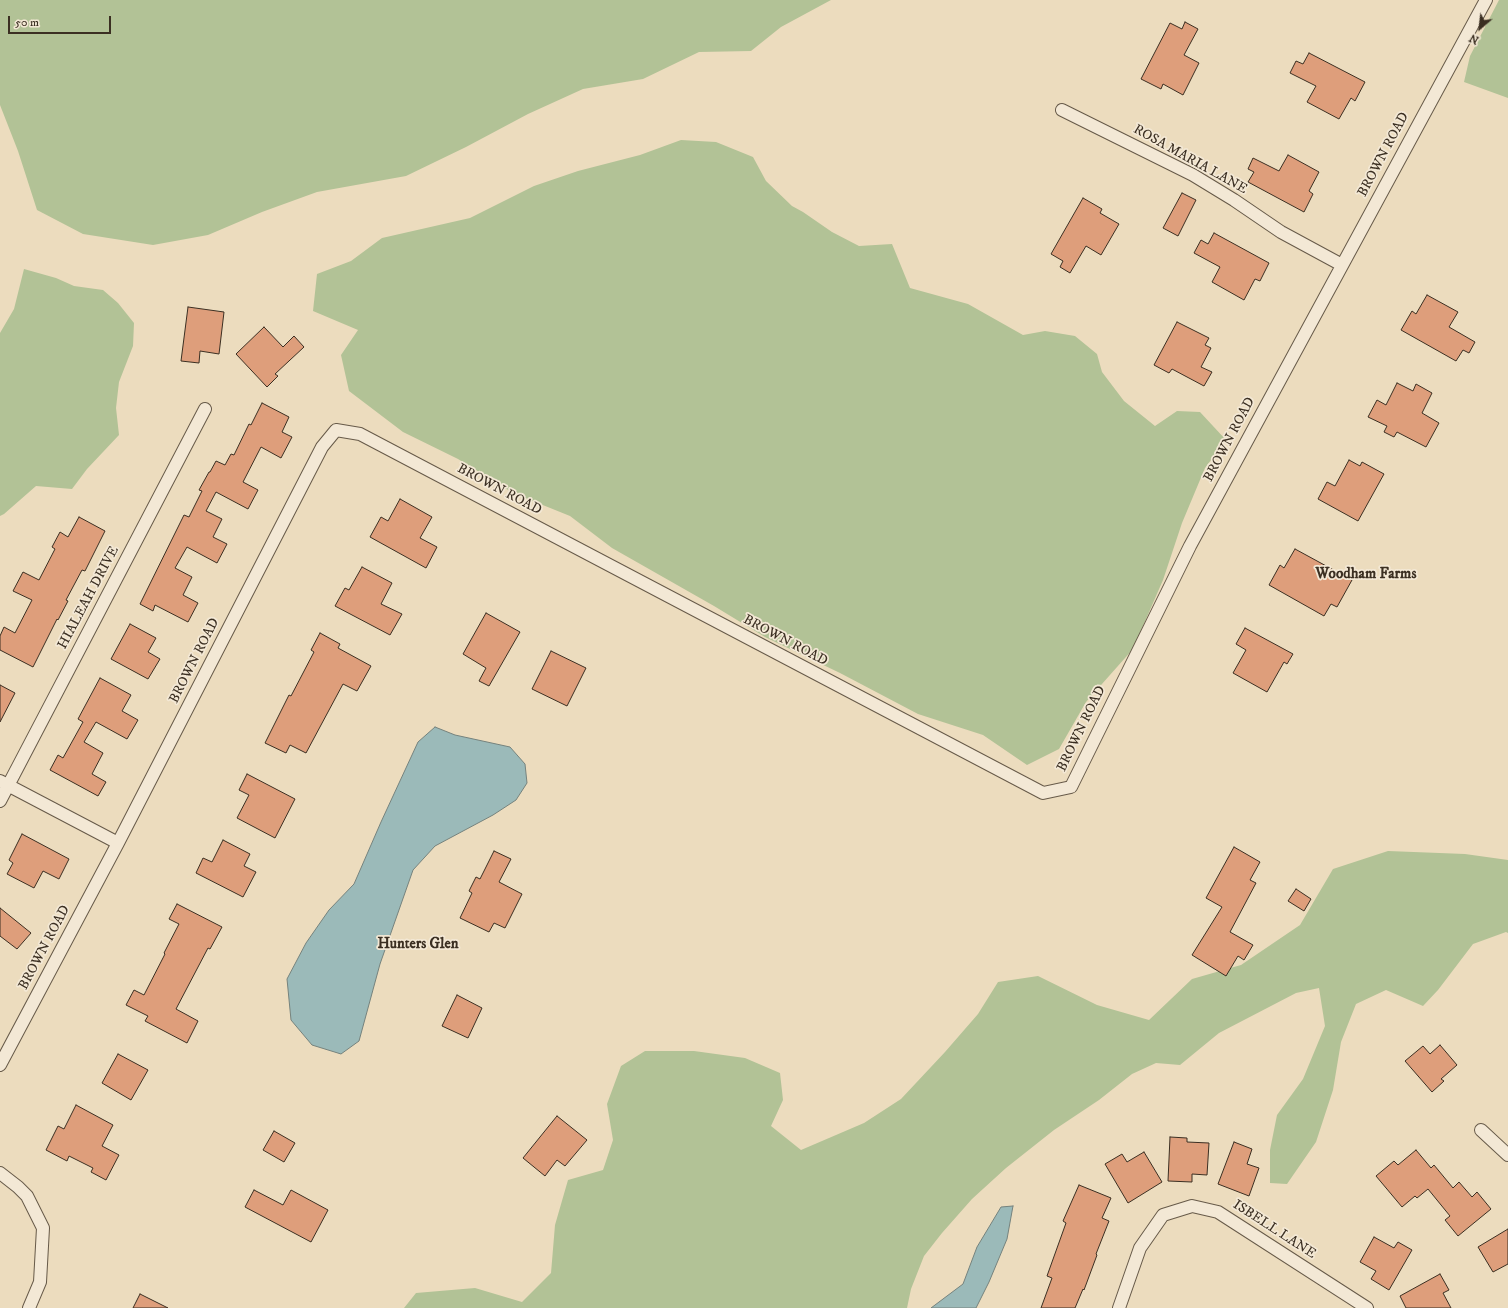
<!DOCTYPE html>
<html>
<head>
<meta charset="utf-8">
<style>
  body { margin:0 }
  #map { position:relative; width:1508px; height:1308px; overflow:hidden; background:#ecdcbe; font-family:"IM FELL DW Pica",serif }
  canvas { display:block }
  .north { position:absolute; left:1460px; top:8px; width:40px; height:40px; -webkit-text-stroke:3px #f3e8d5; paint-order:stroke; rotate:208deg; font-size:11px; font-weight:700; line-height:16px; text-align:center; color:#3b2f22 }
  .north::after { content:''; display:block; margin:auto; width:14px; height:18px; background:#3b2f22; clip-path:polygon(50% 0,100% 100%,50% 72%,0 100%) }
  .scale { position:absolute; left:8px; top:16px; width:103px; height:18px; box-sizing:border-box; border:2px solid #3b2f22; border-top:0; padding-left:5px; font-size:12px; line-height:14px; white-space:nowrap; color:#3b2f22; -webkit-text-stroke:3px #f3e8d5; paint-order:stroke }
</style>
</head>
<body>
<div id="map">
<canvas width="1508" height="1308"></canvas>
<div class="north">N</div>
<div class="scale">50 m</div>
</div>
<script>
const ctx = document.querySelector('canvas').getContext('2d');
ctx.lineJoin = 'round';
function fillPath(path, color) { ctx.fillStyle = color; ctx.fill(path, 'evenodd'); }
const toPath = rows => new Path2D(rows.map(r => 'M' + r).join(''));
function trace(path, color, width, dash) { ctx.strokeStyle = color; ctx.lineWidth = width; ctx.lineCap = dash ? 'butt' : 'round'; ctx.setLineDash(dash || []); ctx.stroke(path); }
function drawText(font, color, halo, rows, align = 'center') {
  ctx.font = font + ' "IM FELL DW Pica",serif'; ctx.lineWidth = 3.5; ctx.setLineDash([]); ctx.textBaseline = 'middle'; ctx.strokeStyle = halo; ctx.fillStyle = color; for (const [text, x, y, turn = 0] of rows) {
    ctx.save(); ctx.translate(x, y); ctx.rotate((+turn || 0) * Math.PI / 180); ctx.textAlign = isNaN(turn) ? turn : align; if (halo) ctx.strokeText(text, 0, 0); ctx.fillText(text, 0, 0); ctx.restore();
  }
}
const green = toPath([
  [0,0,831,0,781,27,751,51,699,52,643,79,583,89,528,114,466,147,406,176,317,192,262,212,208,235,153,245,83,234,37,210,18,151,0,105],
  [1499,0,1508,0,1508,98,1464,82,1470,56],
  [681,140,716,142,753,157,766,181,792,206,803,212,832,232,859,246,892,244,910,288,968,304,1023,335,1045,331,1075,336,1097,354,1102,372,1124,401,1155,426,1177,411,1200,412,1226,440,1205,468,1182,523,1163,580,1133,649,1086,702,1059,749,1027,765,983,735,918,714,840,673,765,637,714,606,612,548,570,516,513,493,458,459,403,432,349,391,341,355,358,330,313,311,317,274,351,261,382,238,470,218,534,186,578,171,640,155],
  [24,269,56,278,74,286,103,290,118,303,134,323,133,346,119,382,116,408,119,435,87,469,72,489,36,486,4,514,0,516,0,333,14,309],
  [1388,851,1465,854,1508,860,1508,933,1506,932,1473,944,1438,990,1423,1006,1386,990,1356,1004,1341,1042,1333,1090,1316,1142,1287,1184,1270,1183,1270,1150,1277,1115,1303,1079,1325,1026,1319,988,1296,993,1219,1033,1180,1065,1156,1063,1132,1074,1099,1100,1054,1130,1006,1168,972,1199,942,1233,924,1256,911,1289,907,1308,404,1308,416,1293,475,1288,522,1302,551,1273,555,1225,568,1180,603,1170,613,1140,607,1104,621,1066,645,1051,694,1051,745,1058,780,1073,783,1100,771,1126,801,1150,864,1123,901,1099,945,1052,978,1014,998,982,1038,976,1097,1005,1149,1020,1192,979,1241,965,1300,925,1333,869]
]);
const water = toPath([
  [435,727,455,735,510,747,525,764,527,783,516,800,493,815,435,846,413,870,380,964,359,1041,341,1054,312,1045,291,1020,287,979,306,943,329,910,354,884,381,822,418,742,435,727],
  [1013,1206,1007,1239,989,1282,976,1308,931,1308,963,1284,977,1247,1001,1207,1013,1206]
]);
const building = toPath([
  [1185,22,1198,29,1184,55,1199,63,1183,95,1163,84,1161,89,1141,79,1170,23,1182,29,1185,22],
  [1309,53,1365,82,1355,101,1351,98,1339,119,1307,102,1316,86,1290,73,1296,61,1303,64,1309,53],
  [1288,155,1319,172,1309,191,1313,194,1304,212,1248,182,1254,172,1248,169,1253,158,1279,171,1288,155],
  [1182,193,1196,200,1178,236,1163,228,1182,193],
  [1083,198,1102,209,1100,213,1119,224,1101,255,1086,246,1070,273,1060,267,1063,261,1051,254,1083,198],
  [1214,233,1269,263,1260,281,1255,279,1244,300,1212,282,1220,267,1194,253,1201,240,1208,244,1214,233],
  [1427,295,1458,312,1449,327,1475,342,1469,353,1463,350,1456,361,1401,330,1412,311,1416,314,1427,295],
  [188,307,224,312,219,354,200,351,199,363,181,361,188,307],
  [1177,322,1209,338,1205,345,1211,348,1201,367,1212,372,1204,386,1172,369,1169,373,1154,365,1177,322],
  [264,327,283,347,294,336,304,347,275,374,278,376,267,387,236,354,264,327],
  [1397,383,1413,391,1416,384,1432,393,1422,413,1439,423,1426,447,1397,432,1394,437,1384,432,1387,426,1368,417,1377,400,1386,405,1397,383],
  [262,403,289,417,282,432,292,437,281,458,261,447,243,482,258,490,248,509,216,492,206,511,222,519,213,537,227,544,217,563,187,547,175,568,192,577,183,595,198,603,188,622,155,605,153,611,140,604,184,515,189,517,202,491,199,490,209,472,210,472,216,461,225,465,231,454,234,455,249,424,251,425,262,403],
  [1349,460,1360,466,1362,462,1384,474,1358,521,1318,499,1327,482,1335,486,1349,460],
  [400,499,432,517,420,538,437,547,426,568,370,537,381,517,388,521,400,499],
  [79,517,105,531,85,571,82,570,66,600,68,601,58,620,57,619,33,667,0,650,0,636,4,627,15,633,32,600,13,591,23,572,39,580,55,549,52,547,60,532,68,537,79,517],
  [1295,549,1352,580,1337,607,1331,604,1324,616,1269,585,1280,565,1284,568,1295,549],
  [362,567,392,583,381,604,402,614,390,635,335,606,345,588,349,590,362,567],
  [486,613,520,632,489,686,479,681,486,668,463,654,486,613],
  [130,624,156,638,148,652,160,659,148,679,111,659,130,624],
  [1245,628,1293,654,1287,664,1284,662,1267,692,1233,673,1246,650,1236,644,1245,628],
  [320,633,340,644,338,648,371,666,357,691,343,684,306,753,290,745,286,753,265,743,289,695,291,696,314,652,311,650,320,633],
  [551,651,586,668,567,706,532,689,551,651],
  [100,678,131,695,122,711,138,720,127,739,96,722,84,742,103,753,92,774,106,782,98,796,50,770,58,755,63,758,83,722,78,719,100,678],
  [0,685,15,693,0,722,0,685],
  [247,774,295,799,275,838,237,818,249,795,239,790,247,774],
  [22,834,69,859,59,879,43,871,34,888,7,874,13,863,9,860,22,834],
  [223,840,250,854,244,866,256,872,243,897,196,873,203,858,212,862,223,840],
  [1234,847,1260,862,1250,880,1256,883,1230,932,1253,945,1244,960,1238,956,1226,976,1192,955,1222,907,1206,898,1234,847],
  [494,851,511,859,499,882,522,894,505,928,494,923,489,932,460,918,472,893,469,891,476,877,480,879,494,851],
  [1296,889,1311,899,1304,911,1288,901,1296,889],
  [177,904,222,927,210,949,208,948,176,1009,198,1021,187,1043,145,1021,148,1016,126,1005,134,990,144,995,165,954,164,953,179,924,169,919,177,904],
  [0,908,31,933,17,949,0,936,0,908],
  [457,995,482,1008,468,1038,442,1026,457,995],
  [1440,1045,1457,1065,1441,1079,1444,1081,1432,1092,1405,1061,1423,1046,1430,1054,1440,1045],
  [118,1054,148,1070,131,1100,102,1083,118,1054],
  [76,1105,113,1125,102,1146,119,1155,106,1180,91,1172,93,1168,69,1156,67,1161,46,1150,58,1126,64,1129,76,1105],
  [557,1116,587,1140,565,1166,557,1160,545,1176,523,1158,557,1116],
  [274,1131,295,1143,284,1162,263,1150,274,1131],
  [1170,1137,1187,1138,1187,1142,1209,1143,1207,1175,1192,1174,1192,1182,1168,1181,1170,1137],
  [1234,1142,1252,1149,1247,1164,1259,1168,1249,1196,1218,1184,1234,1142],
  [1416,1150,1431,1168,1434,1165,1453,1188,1459,1182,1472,1197,1477,1192,1491,1209,1458,1236,1445,1220,1450,1216,1428,1189,1417,1198,1415,1196,1402,1207,1376,1176,1394,1161,1398,1165,1416,1150],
  [1144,1152,1162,1182,1128,1203,1105,1164,1122,1154,1127,1162,1144,1152],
  [1079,1185,1111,1198,1102,1218,1109,1221,1096,1254,1097,1255,1084,1290,1083,1289,1075,1308,1041,1308,1052,1278,1047,1276,1066,1223,1063,1221,1079,1185],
  [254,1190,283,1205,291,1190,328,1210,311,1242,245,1207,254,1190],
  [1508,1229,1508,1264,1493,1272,1478,1247,1508,1229],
  [1374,1237,1394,1248,1398,1242,1412,1250,1389,1290,1371,1279,1376,1271,1360,1262,1374,1237],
  [1440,1274,1449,1290,1443,1293,1451,1308,1406,1308,1400,1296,1440,1274],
  [140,1294,168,1308,133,1308,140,1294]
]);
const minor = toPath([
  [1062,110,1193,175,1234,200,1281,232,1342,265],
  [0,781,118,843],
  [0,801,205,409],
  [0,1065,118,843,322,447,336,430,360,434,1043,793,1071,787,1190,546,1486,0],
  [1481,1130,1508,1155],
  [0,1173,18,1187,27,1196,43,1228,40,1282,29,1308],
  [1119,1308,1140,1248,1163,1215,1192,1206,1218,1212,1367,1308]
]);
const streetNames = [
  ["BROWN ROAD",1384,155,-62],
  ["ROSA MARIA LANE",1190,160,29],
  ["BROWN ROAD",1230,440,-62],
  ["BROWN ROAD",499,490,28],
  ["HIALEAH DRIVE",89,598,-62],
  ["BROWN ROAD",785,641,28],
  ["BROWN ROAD",195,661,-63],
  ["BROWN ROAD",1082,729,-64],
  ["BROWN ROAD",45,948,-62],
  ["ISBELL LANE",1274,1230,33]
];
const neighbourhoodNames = [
  ["Woodham Farms",1366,575],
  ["Hunters Glen",418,945]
];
fillPath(green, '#b2c296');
fillPath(water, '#9bbab9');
trace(water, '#75827d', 1);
fillPath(building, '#de9e7b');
trace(building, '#3b2f22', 1);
trace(minor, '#675a49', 14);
trace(minor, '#f3e8d5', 12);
drawText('14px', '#3b2f22', '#f3e8d5', streetNames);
drawText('bold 15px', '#3b2f22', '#f3e8d5', neighbourhoodNames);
</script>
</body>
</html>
